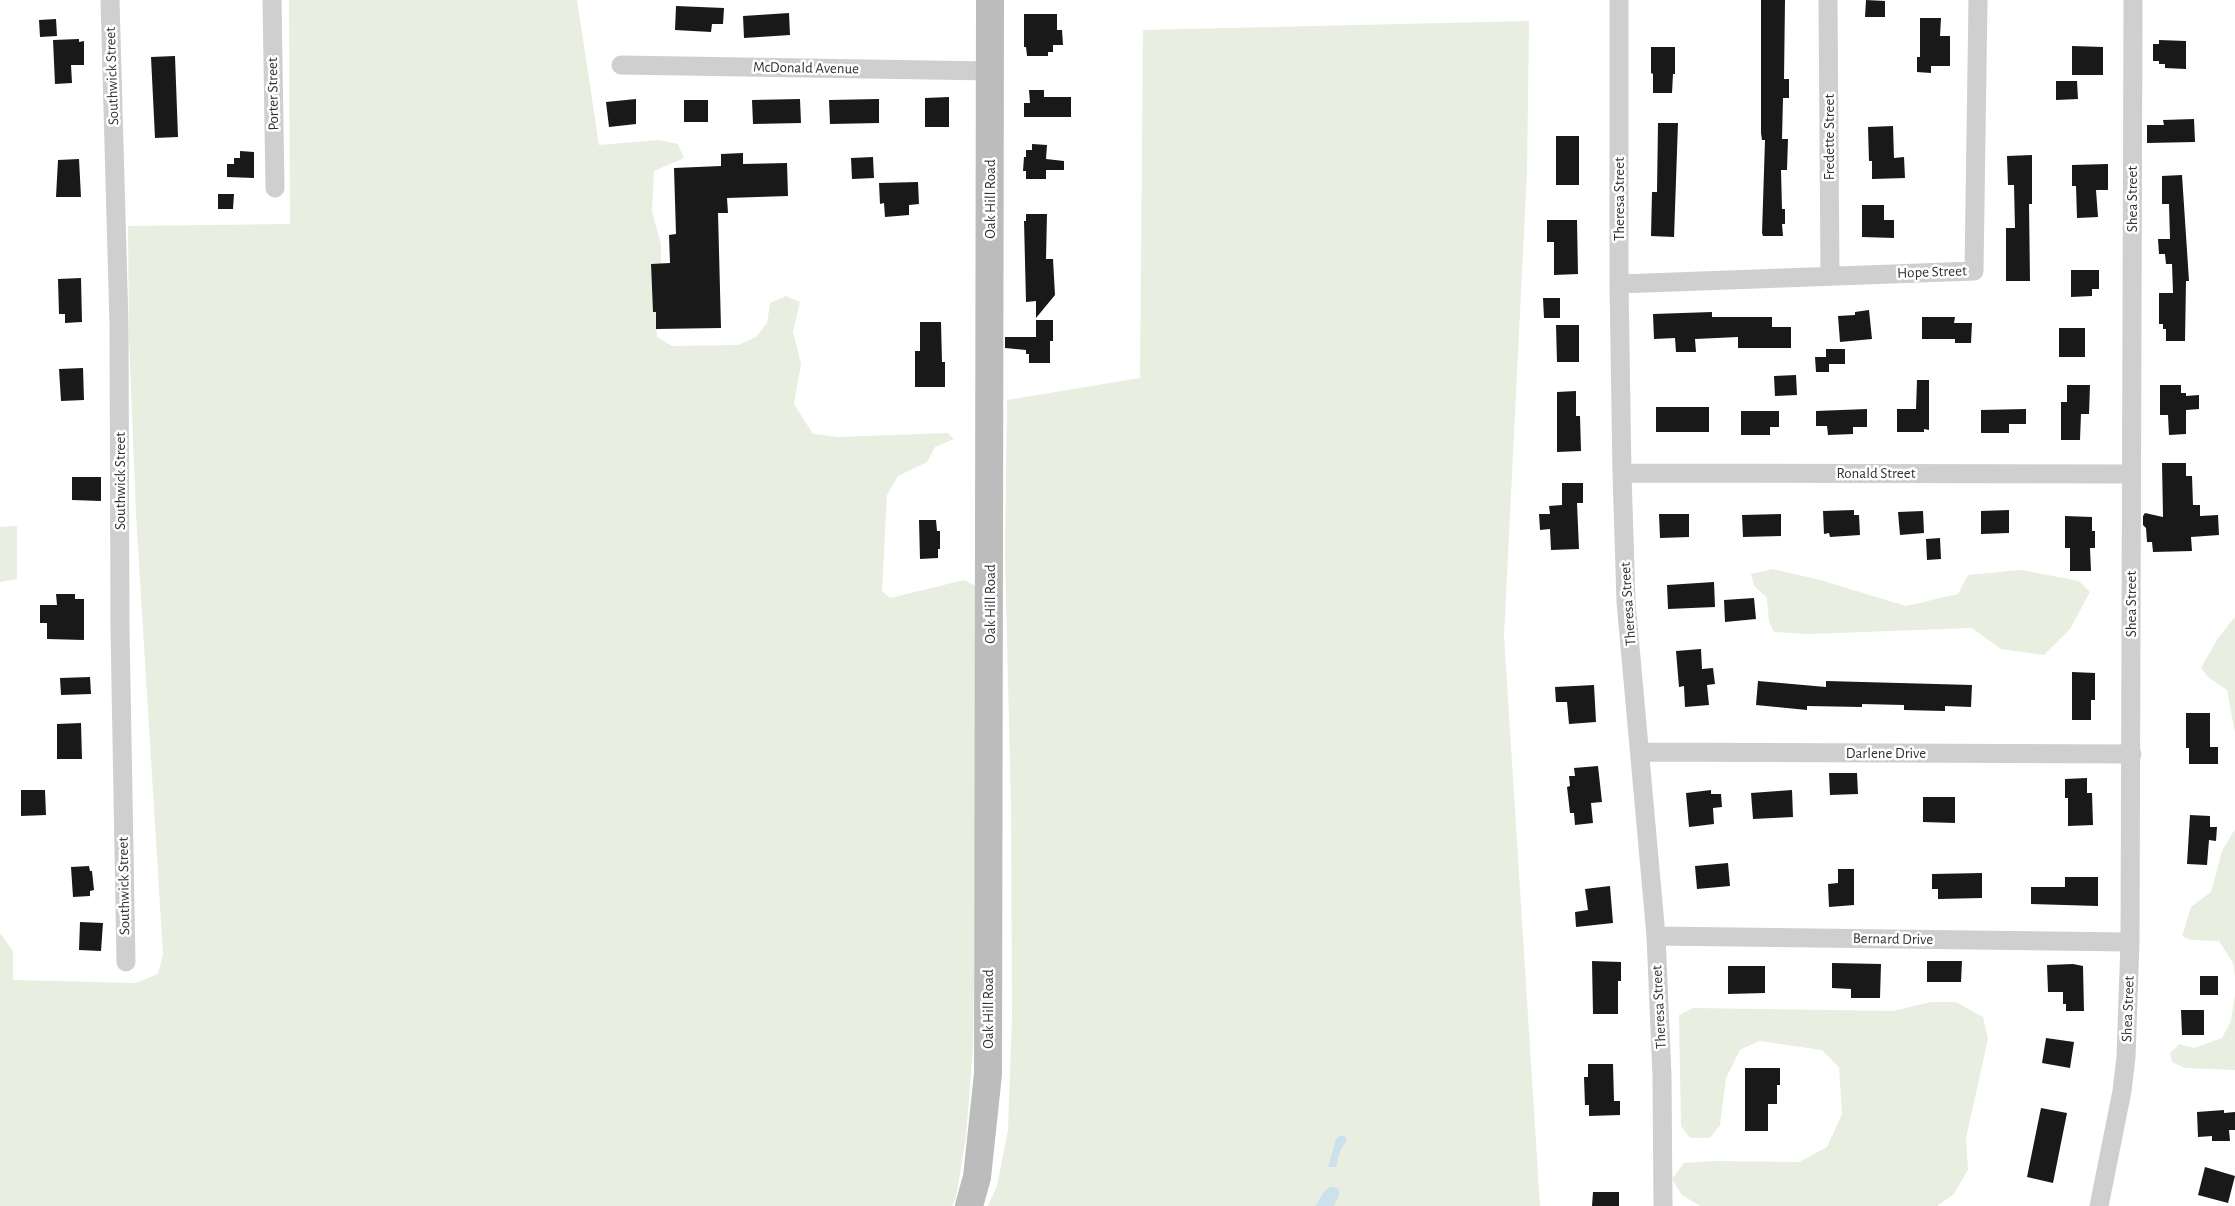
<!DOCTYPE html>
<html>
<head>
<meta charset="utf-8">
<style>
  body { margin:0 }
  canvas { display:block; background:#fff }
</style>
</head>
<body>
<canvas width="2235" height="1206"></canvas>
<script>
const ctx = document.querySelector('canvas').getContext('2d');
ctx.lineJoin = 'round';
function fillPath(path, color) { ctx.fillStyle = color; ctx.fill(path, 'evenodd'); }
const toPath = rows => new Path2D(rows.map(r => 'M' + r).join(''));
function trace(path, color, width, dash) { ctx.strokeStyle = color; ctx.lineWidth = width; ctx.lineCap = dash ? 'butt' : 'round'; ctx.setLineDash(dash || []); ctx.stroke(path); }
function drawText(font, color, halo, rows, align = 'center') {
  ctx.font = font + ' "Alegreya Sans",sans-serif'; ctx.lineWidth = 5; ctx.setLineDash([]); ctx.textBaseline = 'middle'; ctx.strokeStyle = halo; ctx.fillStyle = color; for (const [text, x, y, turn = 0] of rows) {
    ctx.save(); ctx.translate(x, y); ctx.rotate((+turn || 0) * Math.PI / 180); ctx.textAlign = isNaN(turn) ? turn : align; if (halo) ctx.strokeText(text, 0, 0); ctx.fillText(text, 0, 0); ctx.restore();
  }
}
const green = toPath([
  [289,0,577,0,599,145,659,140,678,144,684,158,654,171,652,211,661,245,661,264,651,264,653,312,656,312,657,337,672,346,738,345,756,337,767,323,770,303,786,296,800,302,793,332,801,364,794,404,813,434,839,437,948,433,954,439,935,447,927,462,898,476,887,495,882,591,890,598,964,580,980,588,973,1048,966,1137,956,1197,952,1206,0,1206,0,933,13,951,13,980,136,983,158,974,163,954,136,515,129,338,128,226,290,224],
  [1529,21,1527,172,1504,636,1540,1206,988,1206,997,1186,1008,1130,1012,1016,1011,807,1005,554,1007,400,1140,378,1143,30],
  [17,526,17,579,0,582,0,527],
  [1773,569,1820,580,1906,606,1958,594,1968,575,2021,570,2079,581,2090,592,2070,629,2044,655,2001,649,1972,628,1809,634,1774,632,1769,622,1767,598,1754,586,1751,574],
  [2235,617,2235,733,2227,690,2208,677,2201,668,2218,638],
  [2235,829,2235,976,2233,963,2219,941,2190,940,2182,936,2191,907,2211,892,2222,851],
  [2235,994,2235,1070,2185,1068,2172,1062,2170,1053,2179,1044,2194,1048,2222,1038,2231,1021],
  [1931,1002,1956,1002,1983,1017,1988,1039,1966,1138,1968,1170,1953,1195,1937,1206,1700,1206,1682,1195,1672,1179,1684,1163,1712,1161,1799,1162,1827,1147,1842,1114,1839,1067,1822,1050,1759,1041,1740,1050,1726,1078,1720,1125,1710,1138,1690,1138,1681,1126,1679,1015,1693,1008,1893,1011]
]);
const water = toPath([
  [1340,1136,1345,1136,1347,1140,1340,1151,1336,1167,1328,1167,1336,1139],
  [1330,1187,1335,1187,1339,1190,1339,1196,1334,1206,1315,1206,1324,1192]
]);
const building = toPath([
  [1761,0,1785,0,1784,79,1789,79,1789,98,1783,98,1782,139,1788,139,1787,170,1781,170,1782,209,1785,209,1785,224,1782,224,1783,236,1763,236,1762,233,1765,140,1762,140,1761,133],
  [1866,0,1885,1,1885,17,1865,17],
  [676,6,724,8,723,24,712,24,711,32,675,30],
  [789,13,790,35,744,38,743,16],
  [1024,14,1057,14,1057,30,1062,30,1063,45,1053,45,1053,52,1048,52,1048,56,1027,56,1026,47,1024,47],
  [1920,18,1941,18,1940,36,1950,36,1950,66,1931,66,1931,73,1917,72,1917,57,1920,57],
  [56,19,57,36,40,37,39,20],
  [79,39,79,42,84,41,84,65,71,65,72,83,55,84,53,40],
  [2159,40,2186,41,2186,69,2165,68,2165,64,2159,64,2159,61,2153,61,2153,44,2159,44],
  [2072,46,2103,47,2103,75,2072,75],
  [1651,47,1675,47,1675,74,1673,74,1672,93,1653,93,1653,74,1651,73],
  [175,56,178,137,155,138,151,57],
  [2056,81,2077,81,2078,99,2056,100],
  [1029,90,1044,90,1044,97,1071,97,1071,117,1024,117,1024,103,1030,103],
  [949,97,949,127,925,127,925,98],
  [636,99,636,124,609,127,606,102],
  [800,99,801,123,753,124,752,100],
  [879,99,879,123,830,124,829,100],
  [684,100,708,100,708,122,684,122],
  [2194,119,2195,142,2147,143,2147,125,2164,125,2163,120],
  [1658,123,1678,123,1674,237,1651,236,1652,192,1657,192],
  [1893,126,1894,158,1904,157,1905,178,1872,179,1872,161,1869,161,1868,127],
  [1556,136,1579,136,1579,185,1556,185],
  [1032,144,1047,145,1046,159,1064,161,1064,170,1046,170,1046,179,1026,179,1026,171,1023,171,1024,157,1026,157,1026,150,1032,150],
  [240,151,254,152,254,178,227,177,227,164,234,164,234,158,240,158],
  [743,153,743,164,787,163,788,196,727,198,728,213,718,213,721,328,656,329,656,312,653,312,651,264,670,263,669,235,676,234,674,168,721,166,721,154],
  [2032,155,2032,204,2029,204,2030,281,2006,281,2006,228,2015,228,2014,185,2008,185,2007,156],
  [873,157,874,178,852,179,851,158],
  [79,159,81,197,56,197,58,160],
  [2108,164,2108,190,2096,190,2098,217,2077,218,2076,186,2072,186,2072,165],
  [2182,175,2189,281,2186,281,2185,341,2166,341,2166,329,2163,329,2163,324,2159,324,2159,293,2173,293,2172,264,2166,264,2165,254,2159,254,2158,239,2170,239,2169,204,2162,204,2162,176],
  [918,182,919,204,909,205,909,215,885,217,884,203,880,204,879,183],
  [218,194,234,194,233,209,218,209],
  [1862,205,1884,205,1884,220,1894,220,1894,238,1862,237],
  [1026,214,1047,214,1046,259,1053,259,1055,295,1036,318,1036,301,1026,302,1024,221,1026,221],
  [1547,220,1577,220,1578,274,1554,275,1554,242,1547,242],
  [2071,270,2099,270,2099,289,2092,289,2092,296,2071,297],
  [81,278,82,322,65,323,65,314,59,314,58,279],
  [1543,298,1560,298,1560,318,1544,318],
  [1869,310,1872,339,1840,342,1838,316,1855,315,1855,312],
  [1712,312,1712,317,1772,317,1772,327,1791,327,1791,348,1738,348,1738,337,1695,339,1696,352,1676,352,1675,338,1654,339,1653,314],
  [1922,317,1955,317,1954,323,1972,323,1971,343,1955,343,1955,339,1922,339],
  [1036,320,1053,320,1053,341,1050,341,1050,363,1029,363,1029,354,1026,354,1026,350,1005,348,1005,337,1036,337],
  [920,322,941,322,942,362,945,362,945,387,915,387,915,351,920,351],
  [1556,325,1579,325,1579,362,1557,362],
  [2059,328,2085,328,2085,357,2059,357],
  [1826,349,1845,349,1845,364,1829,364,1829,372,1816,372,1815,357,1826,357],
  [83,368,84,400,61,401,59,369],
  [1796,375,1797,395,1775,396,1774,376],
  [1917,380,1929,380,1929,430,1924,429,1924,432,1897,432,1897,409,1916,409],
  [2067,385,2090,385,2089,414,2081,414,2080,440,2061,440,2061,402,2067,402],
  [2160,385,2181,385,2181,393,2186,393,2186,396,2199,395,2199,409,2186,410,2186,434,2169,435,2168,415,2160,415],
  [1576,391,1576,416,1580,416,1581,451,1557,452,1557,392],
  [1656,407,1709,407,1709,432,1656,432],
  [1867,409,1867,427,1853,427,1853,434,1828,435,1827,426,1816,426,1816,411],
  [2026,409,2026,424,2009,424,2009,433,1981,433,1981,410],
  [1741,411,1779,411,1779,427,1770,427,1770,435,1741,435],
  [2162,463,2186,463,2186,476,2192,476,2193,505,2200,505,2200,516,2218,515,2219,535,2191,537,2192,551,2153,552,2152,542,2147,542,2146,528,2143,525,2143,516,2145,513,2163,517],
  [72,477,101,477,101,501,72,500],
  [1562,483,1583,483,1583,503,1577,503,1579,549,1551,550,1550,529,1540,530,1539,514,1550,514,1549,506,1562,505],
  [1854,510,1854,515,1859,515,1860,535,1830,537,1829,533,1824,534,1823,511],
  [2009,510,2009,533,1981,534,1981,511],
  [1923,511,1924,533,1900,535,1898,512],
  [1659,514,1689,514,1689,537,1660,538],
  [1781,514,1781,536,1743,537,1742,515],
  [2065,516,2092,517,2092,531,2095,531,2095,548,2090,548,2091,571,2070,571,2070,548,2065,548],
  [919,520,936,520,937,531,940,531,940,549,938,549,938,558,920,559],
  [1940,538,1941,559,1927,560,1926,539],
  [1714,582,1715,607,1668,609,1667,585],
  [56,594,75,594,75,599,84,599,84,640,47,639,47,623,40,623,40,605,57,605],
  [1754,598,1756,619,1725,622,1724,600],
  [1701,649,1702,669,1713,668,1715,684,1707,685,1709,705,1685,707,1684,686,1679,687,1676,651],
  [2072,672,2095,673,2095,700,2091,700,2091,720,2072,720],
  [90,677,91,694,61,695,60,678],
  [1758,681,1826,687,1826,681,1972,685,1971,707,1945,706,1945,711,1904,710,1904,705,1862,704,1862,707,1807,706,1807,710,1756,705],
  [1594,685,1596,722,1569,724,1567,702,1556,702,1555,687],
  [2186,713,2210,713,2210,747,2218,747,2218,764,2189,764,2189,748,2186,748],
  [81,723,82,759,57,759,57,724],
  [1598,766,1602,802,1591,803,1593,823,1575,825,1574,813,1570,813,1567,787,1570,786,1569,776,1575,776,1574,768],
  [1829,773,1857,773,1858,794,1830,795],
  [2087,778,2087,793,2092,793,2093,825,2068,826,2068,798,2065,798,2065,779],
  [21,790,45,790,46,815,21,816],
  [1711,790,1711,794,1721,794,1722,807,1713,808,1714,824,1689,827,1686,793],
  [1792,790,1793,817,1753,819,1751,793],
  [1923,797,1955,797,1955,823,1923,822],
  [2190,815,2210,816,2210,827,2217,827,2216,841,2209,840,2207,865,2187,864],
  [1728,863,1730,886,1697,889,1695,866],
  [89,866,90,871,92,871,94,890,90,891,90,896,73,897,71,867],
  [1838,869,1854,869,1854,905,1829,907,1828,884,1838,883],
  [1982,873,1982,898,1938,899,1938,889,1932,889,1932,874],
  [2065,877,2098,877,2098,906,2031,904,2031,887,2065,887],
  [1610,886,1613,923,1576,927,1575,912,1588,910,1585,889],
  [80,922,103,923,101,951,79,950],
  [1592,961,1621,962,1621,981,1618,981,1618,1014,1593,1014],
  [1927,961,1962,961,1961,982,1927,982],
  [1832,963,1881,964,1880,998,1851,998,1851,989,1832,988],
  [2073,964,2083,966,2084,1011,2066,1011,2066,1004,2063,1004,2063,992,2048,992,2047,965],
  [1728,966,1765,966,1765,993,1728,994],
  [2200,976,2218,976,2218,995,2200,995],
  [2181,1010,2204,1010,2204,1035,2182,1035],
  [2046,1038,2074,1042,2070,1068,2042,1063],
  [1588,1064,1613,1064,1614,1101,1620,1101,1620,1115,1589,1116,1589,1105,1585,1105,1584,1077,1588,1077],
  [1745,1068,1780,1068,1780,1085,1777,1085,1777,1104,1768,1104,1768,1131,1745,1131],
  [2041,1108,2067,1113,2053,1183,2027,1177],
  [2224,1110,2224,1113,2235,1112,2235,1130,2229,1130,2230,1141,2212,1141,2212,1136,2198,1137,2197,1112],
  [2205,1167,2235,1176,2228,1203,2198,1195],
  [1593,1192,1619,1192,1619,1206,1592,1206]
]);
const street = toPath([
  [110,0,119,325,120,629,126,962],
  [272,0,275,188],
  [1619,0,1619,284,1622,473,1626,602,1656,936,1662,1076,1663,1206],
  [1828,0,1830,275],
  [621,65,990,71],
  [1619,284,1974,271,1978,0],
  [1622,473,2130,474],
  [1641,752,2132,754],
  [1656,936,2130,942],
  [2099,1206,2122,1091,2126,1057,2130,942,2133,0]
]);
const secondary = toPath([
  [969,1206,977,1177,988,1074,990,0]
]);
const streetNames = [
  ["McDonald Avenue",806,68,1],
  ["Southwick Street",112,76,-92],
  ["Porter Street",273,94,-91],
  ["Fredette Street",1829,137,-90],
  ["Oak Hill Road",990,199,-90],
  ["Theresa Street",1619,199,-90],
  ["Shea Street",2132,199,-90],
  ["Hope Street",1932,272,-2],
  ["Ronald Street",1876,473],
  ["Southwick Street",120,481,-90],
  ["Oak Hill Road",990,604,-90],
  ["Theresa Street",1628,604,-94],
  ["Shea Street",2131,604,-90],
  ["Darlene Drive",1886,753],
  ["Southwick Street",124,886,-91],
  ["Bernard Drive",1893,939,1],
  ["Theresa Street",1659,1007,-93],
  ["Oak Hill Road",988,1009,-90],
  ["Shea Street",2128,1009,-88]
];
fillPath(green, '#e8eee0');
fillPath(water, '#cde1ed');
fillPath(building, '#191919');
trace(street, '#cfcfcf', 19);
trace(secondary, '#bcbcbc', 28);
drawText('15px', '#323232', '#fff', streetNames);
</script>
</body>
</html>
